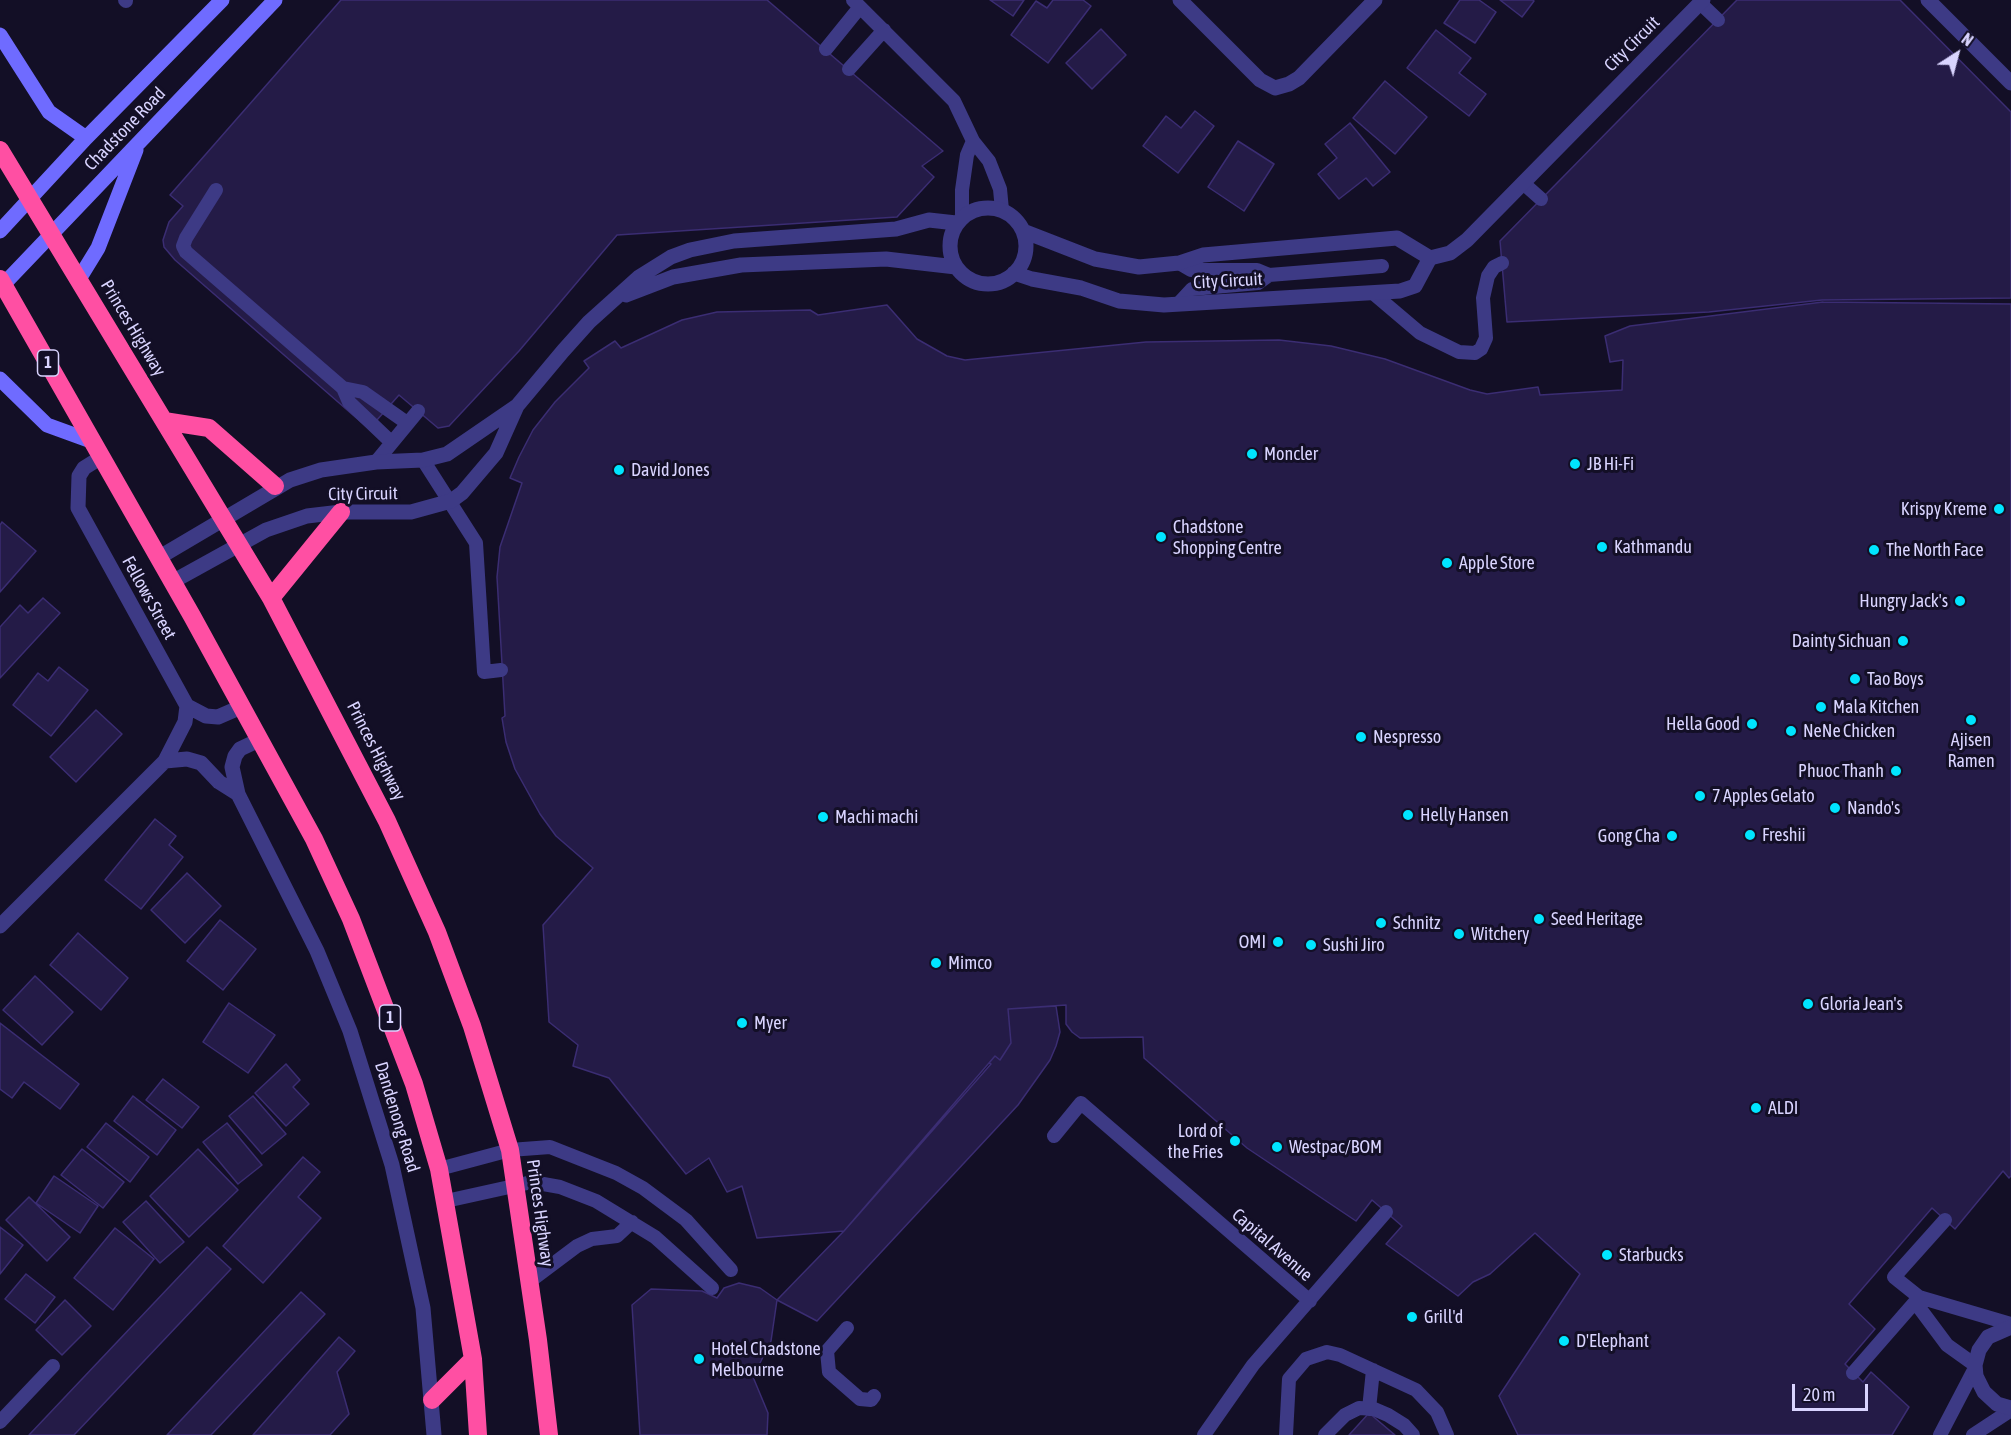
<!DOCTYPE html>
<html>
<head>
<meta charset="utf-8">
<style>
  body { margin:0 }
  #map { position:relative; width:2011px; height:1435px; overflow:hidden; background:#130f26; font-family:"Asap Condensed",sans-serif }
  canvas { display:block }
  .north { position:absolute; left:1927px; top:24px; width:60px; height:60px; -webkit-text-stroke:4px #130f26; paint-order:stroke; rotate:36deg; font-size:16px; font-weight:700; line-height:24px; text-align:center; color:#d9d4ff }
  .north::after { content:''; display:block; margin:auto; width:21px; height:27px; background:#d9d4ff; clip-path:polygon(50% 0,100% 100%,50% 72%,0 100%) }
  .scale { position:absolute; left:1792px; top:1384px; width:76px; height:27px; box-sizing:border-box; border:3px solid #d9d4ff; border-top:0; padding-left:8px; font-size:18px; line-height:21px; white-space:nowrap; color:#d9d4ff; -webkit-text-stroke:4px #130f26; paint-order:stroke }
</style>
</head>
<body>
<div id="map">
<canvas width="2011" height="1435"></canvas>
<div class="north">N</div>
<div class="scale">20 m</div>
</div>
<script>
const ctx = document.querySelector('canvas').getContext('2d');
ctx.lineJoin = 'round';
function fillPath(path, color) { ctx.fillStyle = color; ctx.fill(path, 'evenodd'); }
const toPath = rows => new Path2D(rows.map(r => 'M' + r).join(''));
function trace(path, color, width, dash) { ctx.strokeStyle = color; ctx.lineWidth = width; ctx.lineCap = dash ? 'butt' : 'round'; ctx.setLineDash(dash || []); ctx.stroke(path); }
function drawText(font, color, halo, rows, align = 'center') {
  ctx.font = font + ' "Asap Condensed",sans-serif'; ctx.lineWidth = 6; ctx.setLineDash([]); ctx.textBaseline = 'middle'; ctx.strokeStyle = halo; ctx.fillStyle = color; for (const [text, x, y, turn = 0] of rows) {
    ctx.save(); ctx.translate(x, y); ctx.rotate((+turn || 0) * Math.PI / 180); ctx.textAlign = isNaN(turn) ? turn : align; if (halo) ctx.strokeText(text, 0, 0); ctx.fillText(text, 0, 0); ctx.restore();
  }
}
const building = toPath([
  [341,0,767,0,943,151,922,166,934,177,897,217,617,235,519,351,449,426,438,428,399,395,369,429,175,260,164,247,163,240,169,222,183,206,170,195,341,0],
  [990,0,1024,0,1013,16,990,0],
  [1053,0,1083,0,1091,6,1048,63,1011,35,1036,1,1047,8,1053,0],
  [1460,0,1479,0,1496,12,1475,43,1444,23,1460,0],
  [1500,0,1533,0,1534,1,1522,17,1500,0],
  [1737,0,1900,0,2011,112,2011,298,1822,300,1709,312,1507,322,1500,241,1737,0],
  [1101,29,1126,55,1092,89,1066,63,1101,29],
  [1436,30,1471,58,1459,73,1486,94,1469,116,1407,68,1436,30],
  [1385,81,1427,117,1395,154,1353,118,1385,81],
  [1195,111,1214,126,1178,173,1143,146,1166,116,1181,128,1195,111],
  [1350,123,1390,172,1373,186,1366,178,1339,199,1318,174,1337,158,1325,144,1350,123],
  [1238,141,1274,164,1244,211,1208,187,1238,141],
  [1823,302,2011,304,2011,1176,2009,1178,2003,1171,1955,1229,1932,1208,1849,1304,1875,1329,1845,1364,1863,1382,1871,1372,1909,1407,1892,1435,1518,1435,1499,1396,1580,1274,1535,1233,1490,1274,1473,1282,1458,1296,1386,1244,1402,1226,1372,1200,1356,1221,1247,1148,1144,1058,1143,1037,1080,1038,1072,1032,1066,1024,1066,1005,1008,1009,1011,1043,1000,1060,995,1056,989,1063,991,1064,844,1231,757,1238,742,1186,727,1192,709,1158,686,1174,609,1078,573,1066,578,1045,549,1022,543,925,593,868,556,836,540,814,515,769,506,742,502,718,505,716,497,577,500,547,522,483,510,478,519,457,533,430,555,402,589,368,584,361,615,341,621,348,682,320,717,312,810,310,818,315,887,305,917,339,947,356,965,360,1146,342,1279,340,1331,346,1385,359,1470,390,1487,394,1538,387,1540,395,1622,390,1623,360,1610,362,1605,336,1630,326,1823,302],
  [2,522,36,551,0,592,0,525,2,522],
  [43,598,60,613,0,678,0,627,20,605,28,613,43,598],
  [59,667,88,690,51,736,13,705,38,673,48,681,59,667],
  [96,710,122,734,76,782,50,757,96,710],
  [155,819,176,836,169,845,183,857,141,909,105,880,155,819],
  [187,873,221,906,185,943,151,910,187,873],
  [220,920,256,949,223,990,187,961,220,920],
  [78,933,128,978,101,1010,50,965,78,933],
  [35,976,73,1012,42,1045,3,1010,35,976],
  [229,1003,275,1035,248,1073,203,1042,229,1003],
  [1056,1006,1060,1032,1056,1046,1050,1060,1018,1105,817,1321,777,1300,844,1231,995,1056,1000,1060,1011,1043,1008,1009,1056,1006],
  [0,1023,79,1084,60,1109,24,1082,12,1098,0,1089,0,1023],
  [286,1064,300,1080,293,1087,309,1104,286,1126,255,1093,286,1064],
  [163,1079,199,1107,182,1128,146,1100,163,1079],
  [133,1096,176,1130,157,1155,114,1121,133,1096],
  [253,1096,286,1134,262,1154,229,1116,253,1096],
  [106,1123,149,1157,130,1182,87,1147,106,1123],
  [227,1123,262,1165,238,1184,203,1142,227,1123],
  [82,1149,124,1182,103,1208,61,1175,82,1149],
  [198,1149,238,1190,189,1237,150,1196,198,1149],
  [303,1157,320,1172,298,1197,321,1218,263,1283,223,1246,303,1157],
  [54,1176,98,1206,80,1233,36,1203,54,1176],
  [29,1197,70,1237,47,1261,6,1220,29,1197],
  [146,1201,184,1242,160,1263,123,1222,146,1201],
  [0,1227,23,1245,0,1274,0,1227],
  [115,1228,154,1259,113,1310,74,1278,115,1228],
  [207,1247,231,1269,74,1435,29,1435,207,1247],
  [26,1274,55,1297,35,1323,5,1299,26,1274],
  [739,1283,760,1288,777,1300,771,1341,753,1377,768,1413,767,1435,640,1435,632,1305,651,1289,702,1291,717,1298,724,1288,739,1283],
  [301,1292,325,1314,211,1435,167,1435,301,1292],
  [65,1300,91,1326,62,1355,36,1330,65,1300],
  [339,1337,355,1351,337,1372,349,1414,330,1435,253,1435,339,1337],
  [1369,1413,1395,1435,1349,1435,1369,1413]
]);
const lane = toPath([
  [125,0,126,1],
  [853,0,954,101,973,141,989,161,1000,189,1002,210],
  [1700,3,1718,20],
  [826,49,860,7],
  [849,69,884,30],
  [1523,183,1541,199],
  [216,190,186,238,183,246,186,252,343,388,349,402,390,441],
  [962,217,962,190,967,155,973,141],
  [1179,263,1191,270,1257,270,1269,275,1382,266],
  [1374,294,1420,333,1459,352,1475,353,1481,349,1486,338,1483,298,1488,276,1494,267,1502,263],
  [1179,303,1192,289,1258,283,1269,275],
  [343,388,363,392,407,423],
  [423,460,476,543,484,672,501,670],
  [376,462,418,411],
  [1054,1136,1081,1103,1310,1301],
  [439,1169,510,1150,550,1147,616,1173,643,1188,686,1220,731,1270],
  [446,1201,532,1182,560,1187,596,1201,655,1237,712,1288],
  [529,1282,577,1246,592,1239,617,1236,632,1222],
  [1919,1297,1894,1277,1945,1220],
  [847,1328,827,1351,829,1372,860,1399,871,1400,874,1396],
  [1975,1365,1947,1345,1915,1302,1919,1297,2011,1324],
  [1853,1373,1915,1302],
  [1369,1409,1373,1370],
  [0,1422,53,1366],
  [1204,1435,1253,1365,1386,1212],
  [1286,1435,1289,1379,1306,1359,1327,1352,1340,1355,1416,1390,1437,1412,1447,1435],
  [1325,1435,1345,1415,1359,1408,1374,1409,1388,1415,1404,1425,1413,1435],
  [1940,1435,1975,1368],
  [1973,1435,2011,1410]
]);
const street = toPath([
  [1180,0,1260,80,1275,88,1289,84,1299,78,1375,0],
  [1928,0,2011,83],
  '950 246a38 38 0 1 1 76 0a38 38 0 1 1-76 0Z',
  [1023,231,1095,259,1139,267,1179,263,1203,255,1397,238,1430,258,1450,253,1467,240,1703,0],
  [1014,273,1032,279,1081,288,1119,301,1164,305,1400,291,1415,286,1430,258],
  [626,295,673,277,741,265,886,259,956,267],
  [158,558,290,480,321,470,376,462,423,460,447,454,517,406],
  [172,582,266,530,307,516,341,512,411,512,451,501,462,493,496,453,517,406,563,351,589,322,639,277,671,257,690,250,734,241,896,229,929,220,956,223],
  [187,706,206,716,218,717,241,707],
  [259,740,240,749,235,756,232,767,238,794,317,951,350,1031,392,1165,423,1308,434,1435],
  [165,761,187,759,201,763,219,782,238,794],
  [0,926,165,761,185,722,187,706,78,508,79,476,84,468,100,458],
  [2011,1327,1988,1337,1979,1350,1975,1365,1976,1376,1984,1392,1997,1404,2011,1408]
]);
const secondary = toPath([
  [0,35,49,112,86,138],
  [0,231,86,138,222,0],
  [79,279,98,248,136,150],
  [0,288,275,0],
  [0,379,47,425,91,441]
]);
const highway = toPath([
  [0,150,271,598,387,821,437,932,472,1026,510,1150,538,1340,549,1435],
  [0,279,192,616,314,839,351,919,414,1084,439,1169,473,1359,478,1435],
  [164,421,209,428,275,486],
  [271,598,341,512],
  [432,1400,473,1359]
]);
const markers = [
  [1252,454,6,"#00e5ff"],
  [1575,464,6,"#00e5ff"],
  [619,470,6,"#00e5ff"],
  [1999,509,6,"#00e5ff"],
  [1161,537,6,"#00e5ff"],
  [1602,547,6,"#00e5ff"],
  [1874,550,6,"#00e5ff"],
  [1447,563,6,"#00e5ff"],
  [1960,601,6,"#00e5ff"],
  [1903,641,6,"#00e5ff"],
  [1855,679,6,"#00e5ff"],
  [1821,707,6,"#00e5ff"],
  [1971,720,6,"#00e5ff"],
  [1752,724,6,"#00e5ff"],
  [1791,731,6,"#00e5ff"],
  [1361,737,6,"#00e5ff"],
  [1896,771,6,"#00e5ff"],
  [1700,796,6,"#00e5ff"],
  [1835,808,6,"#00e5ff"],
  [1408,815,6,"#00e5ff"],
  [823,817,6,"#00e5ff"],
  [1750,835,6,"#00e5ff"],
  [1672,836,6,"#00e5ff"],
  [1539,919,6,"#00e5ff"],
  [1381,923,6,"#00e5ff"],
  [1459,934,6,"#00e5ff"],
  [1278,942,6,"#00e5ff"],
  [1311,945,6,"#00e5ff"],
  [936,963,6,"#00e5ff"],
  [1808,1004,6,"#00e5ff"],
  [742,1023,6,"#00e5ff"],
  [1756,1108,6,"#00e5ff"],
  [1235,1141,6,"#00e5ff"],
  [1277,1147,6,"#00e5ff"],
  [1607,1255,6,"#00e5ff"],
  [1412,1317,6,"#00e5ff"],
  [1564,1341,6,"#00e5ff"],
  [699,1359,6,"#00e5ff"]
];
const shields = [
  [48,363,21],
  [390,1018,21]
];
const shieldNames = [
  ["1",48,363],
  ["1",390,1018]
];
const streetNames = [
  ["City Circuit",1632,44,-45],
  ["Chadstone Road",125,129,-46],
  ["City Circuit",1228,281,-3],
  ["Princes Highway",133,328,59],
  ["City Circuit",363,494,-1],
  ["Fellows Street",149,598,61],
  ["Princes Highway",376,751,63],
  ["Dandenong Road",397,1117,73],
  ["Princes Highway",540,1213,82],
  ["Capital Avenue",1272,1245,41]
];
const poiNames = [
  ["Moncler",1264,454],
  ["JB Hi-Fi",1587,464],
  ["David Jones",631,470],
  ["Krispy Kreme",1987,509,"right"],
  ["Chadstone",1173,527],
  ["Shopping Centre",1173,548],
  ["Kathmandu",1614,547],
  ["The North Face",1886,550],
  ["Apple Store",1459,563],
  ["Hungry Jack's",1948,601,"right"],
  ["Dainty Sichuan",1891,641,"right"],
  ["Tao Boys",1867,679],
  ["Mala Kitchen",1833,707],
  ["Hella Good",1740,724,"right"],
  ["NeNe Chicken",1803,731],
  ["Nespresso",1373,737],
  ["Ajisen",1971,740,"center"],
  ["Ramen",1971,761,"center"],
  ["Phuoc Thanh",1884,771,"right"],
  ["7 Apples Gelato",1712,796],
  ["Nando's",1847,808],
  ["Helly Hansen",1420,815],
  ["Machi machi",835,817],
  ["Freshii",1762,835],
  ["Gong Cha",1660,836,"right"],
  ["Seed Heritage",1551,919],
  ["Schnitz",1393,923],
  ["Witchery",1471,934],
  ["OMI",1266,942,"right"],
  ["Sushi Jiro",1323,945],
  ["Mimco",948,963],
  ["Gloria Jean's",1820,1004],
  ["Myer",754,1023],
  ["ALDI",1768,1108],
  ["Lord of",1223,1131,"right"],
  ["the Fries",1223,1152,"right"],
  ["Westpac/BOM",1289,1147],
  ["Starbucks",1619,1255],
  ["Grill'd",1424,1317],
  ["D'Elephant",1576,1341],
  ["Hotel Chadstone",711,1349],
  ["Melbourne",711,1370]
];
fillPath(building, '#241b47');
trace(building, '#3b2d73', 1.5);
trace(lane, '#3d3a85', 14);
trace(street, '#3d3a85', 15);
trace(secondary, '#6f6bff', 15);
trace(highway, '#ff4fa3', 18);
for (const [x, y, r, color] of markers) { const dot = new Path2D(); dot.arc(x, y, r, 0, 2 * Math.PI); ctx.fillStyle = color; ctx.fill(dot); trace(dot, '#130f26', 2); }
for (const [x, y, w] of shields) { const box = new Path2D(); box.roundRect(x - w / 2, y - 13, w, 26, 4.5); ctx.fillStyle = '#130f26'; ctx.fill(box); trace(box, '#d9d4ff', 1.5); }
drawText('bold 16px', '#d9d4ff', null, shieldNames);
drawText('18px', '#d9d4ff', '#130f26', streetNames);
drawText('18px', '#d9d4ff', '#130f26', poiNames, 'left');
</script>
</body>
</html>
